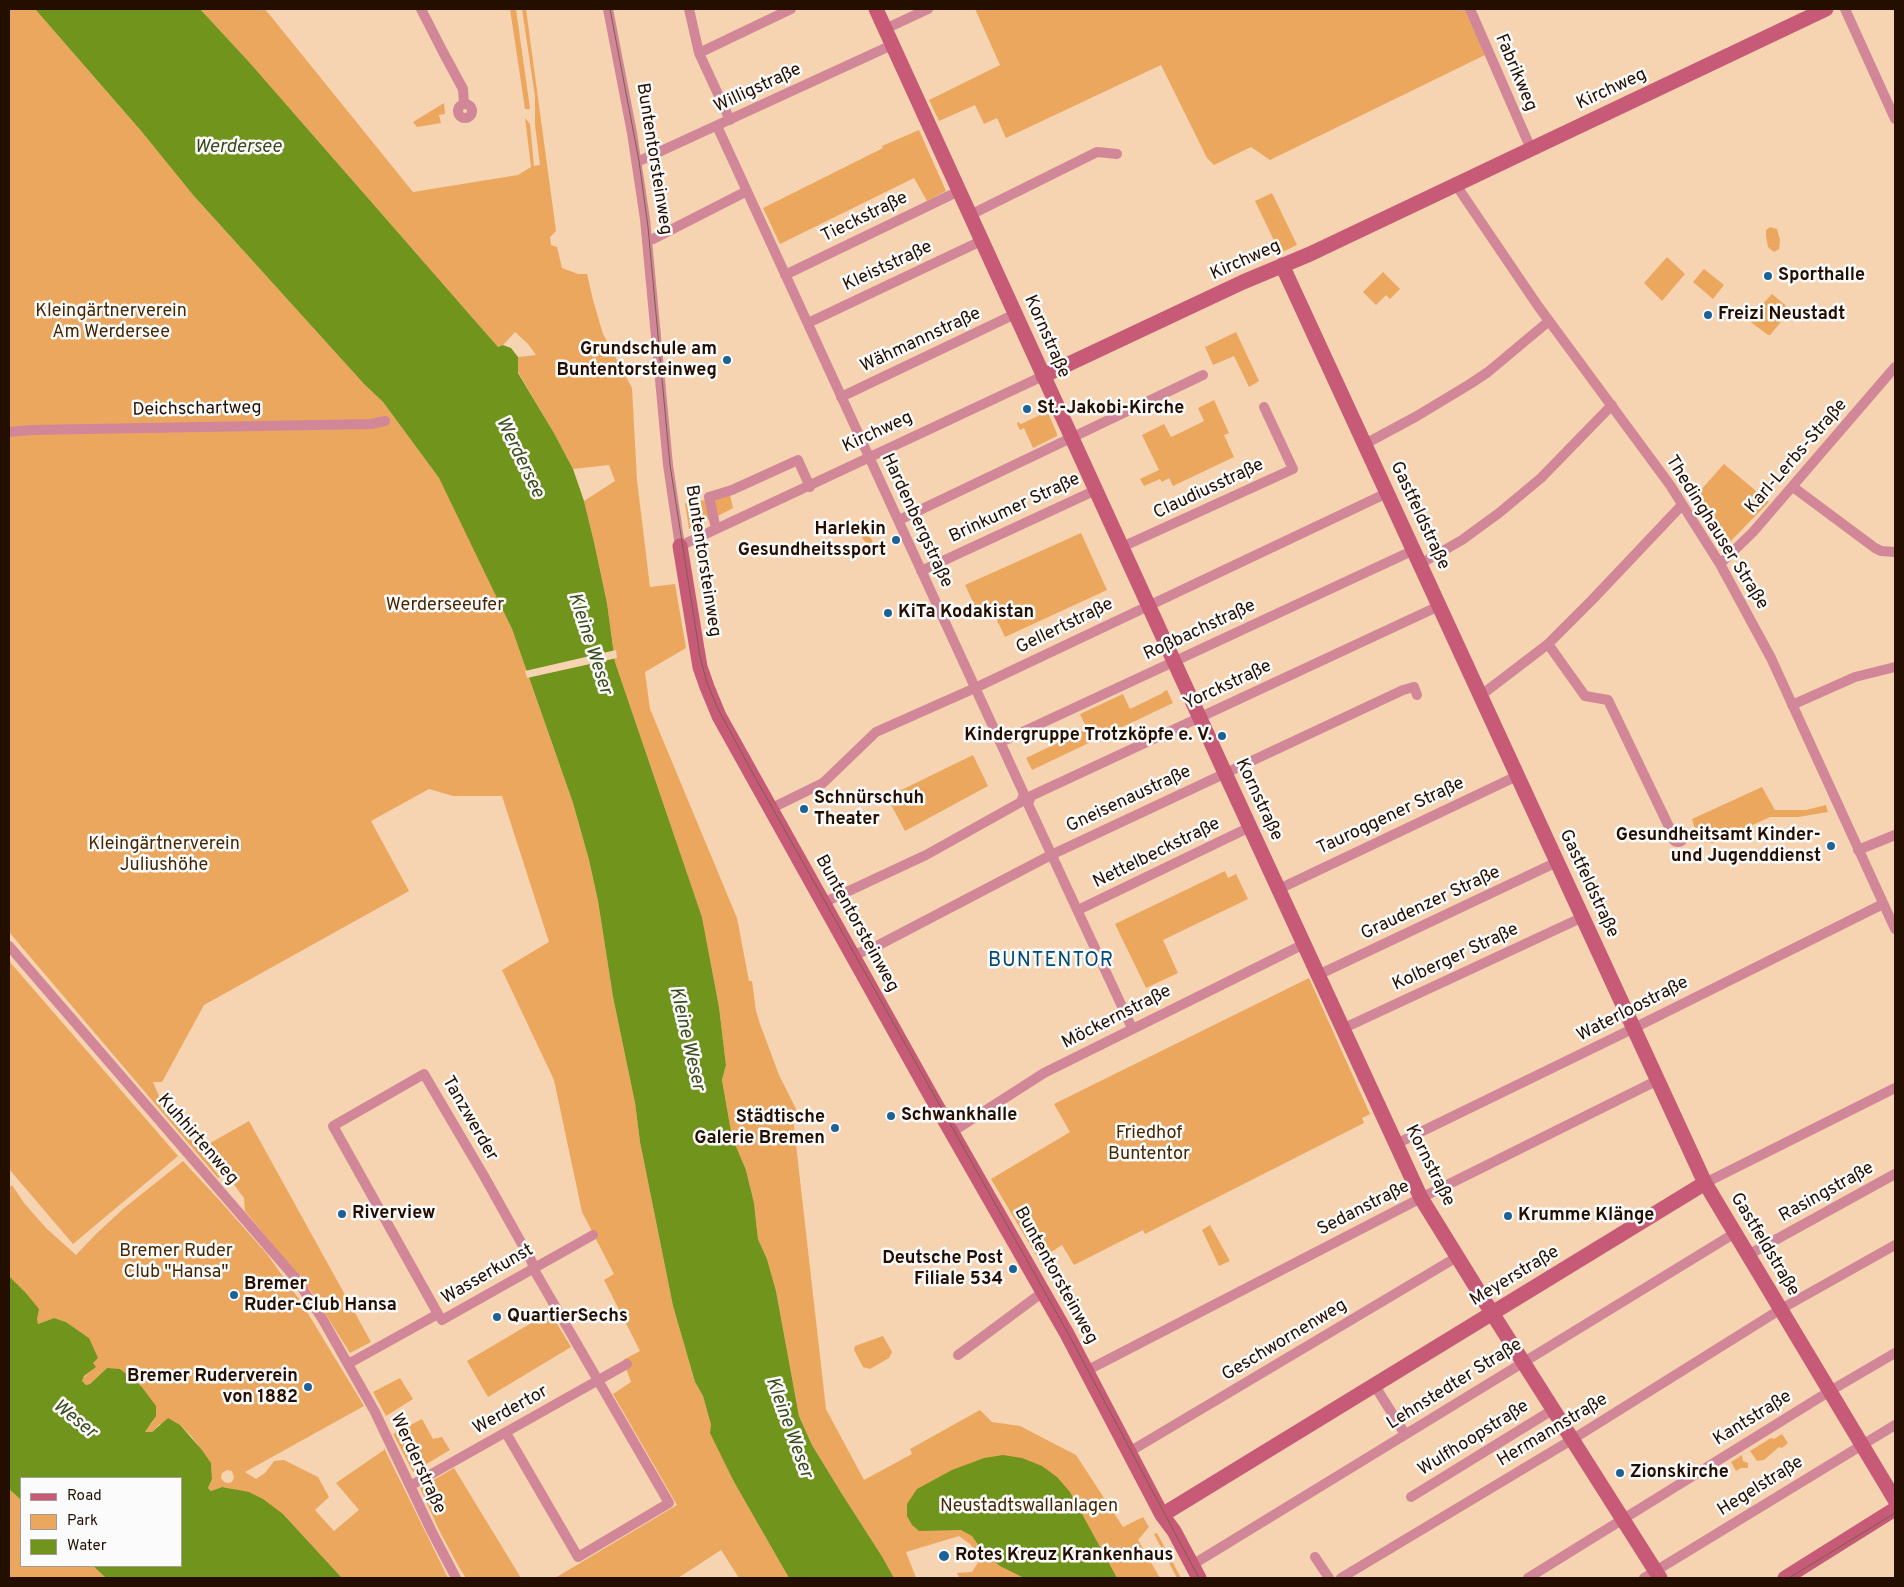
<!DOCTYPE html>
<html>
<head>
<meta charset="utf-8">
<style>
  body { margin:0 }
  #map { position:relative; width:1904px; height:1587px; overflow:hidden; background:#f6d3b1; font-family:Overpass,sans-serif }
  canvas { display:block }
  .frame { position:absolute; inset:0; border:10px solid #230e00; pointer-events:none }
  .legend { position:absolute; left:20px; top:1477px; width:162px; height:90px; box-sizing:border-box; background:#fbfbfb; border:1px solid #a59c97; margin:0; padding:6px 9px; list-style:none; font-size:15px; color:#230e00 }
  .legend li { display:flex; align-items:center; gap:10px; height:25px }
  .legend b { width:25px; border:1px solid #a59c97 }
</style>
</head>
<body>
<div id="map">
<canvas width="1904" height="1587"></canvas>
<div class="frame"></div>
<ul class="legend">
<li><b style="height:6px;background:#c65a77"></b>Road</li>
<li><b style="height:14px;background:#eca75f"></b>Park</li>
<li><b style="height:14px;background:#71951c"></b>Water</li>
</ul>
</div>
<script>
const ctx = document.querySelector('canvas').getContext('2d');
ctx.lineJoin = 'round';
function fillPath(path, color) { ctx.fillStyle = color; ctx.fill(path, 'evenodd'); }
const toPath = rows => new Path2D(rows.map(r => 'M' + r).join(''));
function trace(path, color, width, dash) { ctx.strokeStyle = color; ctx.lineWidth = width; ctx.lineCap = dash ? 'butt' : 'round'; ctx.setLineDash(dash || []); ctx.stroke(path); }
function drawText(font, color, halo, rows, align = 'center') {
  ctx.font = font + ' Overpass,sans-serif'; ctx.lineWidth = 5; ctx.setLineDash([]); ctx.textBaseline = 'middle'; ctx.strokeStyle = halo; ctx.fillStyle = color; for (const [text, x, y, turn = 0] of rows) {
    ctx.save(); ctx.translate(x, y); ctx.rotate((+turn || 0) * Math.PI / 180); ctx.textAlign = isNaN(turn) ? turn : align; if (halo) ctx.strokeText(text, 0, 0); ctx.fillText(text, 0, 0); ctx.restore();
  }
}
const green = toPath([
  [9,9,35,9,142,132,193,195,364,384,383,402,439,478,456,509,512,629,573,803,589,860,598,901,613,997,635,1103,640,1142,653,1207,673,1306,695,1382,703,1396,711,1425,711,1433,734,1482,789,1578,739,1578,721,1550,678,1578,555,1578,677,1505,613,1394,631,1382,623,1360,640,1351,604,1280,614,1274,582,1212,554,1080,502,970,549,942,502,796,453,796,429,789,371,821,409,891,204,1005,162,1082,153,1082,162,1103,220,1177,218,1178,9,932,9,437,33,433,9,428],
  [200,9,265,9,413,192,518,175,531,167,525,118,530,124,534,166,540,165,535,125,535,97,522,9,526,9,556,231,550,237,551,245,557,247,562,268,578,274,587,274,593,300,603,334,632,388,637,480,650,587,675,584,686,648,645,672,650,709,737,918,749,981,752,981,756,1011,760,1024,779,1075,799,1115,793,1118,826,1409,864,1480,912,1454,910,1449,980,1410,992,1422,1020,1426,1076,1455,1123,1527,1143,1517,1149,1527,1138,1540,1160,1578,959,1578,957,1573,972,1572,981,1558,970,1544,959,1536,906,1552,916,1578,894,1578,883,1558,842,1494,812,1445,799,1416,776,1291,767,1259,758,1239,754,1203,746,1170,732,1137,722,1080,726,1065,719,1007,702,917,615,662,607,603,594,542,584,501,615,481,609,465,573,469,554,433,518,372,518,357,536,355,528,344,515,332,503,345,498,347,250,63],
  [510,9,516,9,530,109,525,109],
  [975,9,1465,9,1485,55,1270,160,1251,147,1214,165,1207,158,1161,65,1006,138,997,118,984,124,975,105,939,121,929,100,1000,65],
  [444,103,445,114,439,115,441,123,417,127,413,122],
  [919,130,946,191,927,201,914,178,780,244,763,208,883,148,882,146],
  [1272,193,1297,245,1280,253,1255,201],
  [1770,227,1777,229,1780,240,1779,249,1774,252,1768,247,1766,236,1766,230],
  [1667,257,1685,274,1662,301,1644,283],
  [1704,269,1724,285,1713,299,1693,282],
  [1383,272,1400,289,1390,299,1386,295,1376,305,1363,292],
  [1772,294,1791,310,1770,335,1768,335,1748,320],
  [1236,332,1259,381,1249,387,1234,356,1213,365,1205,347],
  [1214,400,1229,433,1224,435,1234,457,1173,486,1169,478,1162,482,1160,479,1144,486,1140,479,1159,470,1142,435,1164,424,1171,437,1188,429,1204,421,1198,408],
  [1040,410,1047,410,1057,434,1057,436,1033,448,1024,428,1020,430,1017,424,1018,422,1021,424,1040,415,1039,414,1042,413],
  [1724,464,1769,502,1723,549,1691,501],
  [730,495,733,508,716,517,712,499],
  [706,500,710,519,689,529,685,503],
  [863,519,872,527,870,537,873,542,867,545,857,530,858,521],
  [1081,533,1107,590,1005,637,992,610,979,615,965,585],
  [1167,690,1173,703,1032,770,1026,758,1087,729,1080,714,1123,694,1130,709,1163,693,1163,692],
  [973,755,988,786,905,831,887,797],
  [1762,787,1775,810,1806,810,1826,805,1828,812,1798,817,1770,817,1713,843,1699,842,1692,819],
  [1225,871,1228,878,1236,874,1248,899,1163,940,1178,973,1146,988,1115,924],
  [9,961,178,1156,73,1244,9,1169],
  [1309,978,1370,1114,1362,1118,1364,1123,1145,1234,1143,1230,1074,1265,1062,1245,1039,1260,991,1179,1070,1132,1054,1104],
  [249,1121,371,1342,350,1353,311,1291,245,1211,244,1198,205,1146],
  [183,1161,221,1202,267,1254,301,1302,364,1406,245,1472,256,1479,265,1473,274,1461,284,1460,318,1477,329,1497,315,1510,334,1531,359,1510,336,1483,384,1450,384,1448,448,1578,342,1578,283,1514,233,1489,222,1487,211,1491,208,1488,212,1479,211,1463,192,1437,180,1425,160,1424,152,1432,145,1432,153,1421,107,1368,90,1384,86,1385,81,1381,84,1377,95,1367,93,1363,89,1338,66,1322,54,1318,38,1324,25,1292,9,1276,9,1188,12,1185,24,1203,46,1228,76,1255,96,1234,123,1209],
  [227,1470,232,1471,234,1478,232,1482,228,1483,224,1482,221,1478,222,1473],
  [1210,1225,1230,1261,1219,1266,1202,1230],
  [550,1312,571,1347,488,1397,467,1361],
  [883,1336,892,1352,889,1358,870,1369,863,1367,854,1350,855,1346],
  [400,1378,413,1399,386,1416,373,1392],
  [422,1419,433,1439,442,1437,450,1450,413,1472,393,1434],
  [1782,1434,1788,1443,1782,1448,1779,1447,1764,1460,1757,1461,1750,1451,1771,1438,1774,1439],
  [1742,1455,1743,1461,1748,1463,1748,1468,1741,1468,1736,1471,1731,1462],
  [454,1468,521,1578,466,1578,460,1569,439,1530,420,1488],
  [9,1489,21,1500,21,1566,93,1566,106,1578,9,1578],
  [1157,1533,1181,1578,1177,1578,1154,1534]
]);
const water = toPath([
  [35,9,200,9,250,63,498,347,503,345,511,348,518,357,518,373,554,433,573,469,584,501,594,542,607,603,615,662,702,917,719,1007,726,1065,722,1080,732,1137,746,1170,754,1203,758,1239,767,1259,776,1291,799,1416,812,1445,842,1494,883,1558,894,1578,789,1578,734,1482,710,1433,711,1425,703,1396,695,1382,673,1306,640,1142,635,1103,613,997,598,901,589,860,573,803,512,629,439,478,383,402,364,384,193,195,142,132],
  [9,1276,25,1292,39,1309,37,1319,38,1324,54,1318,66,1322,89,1338,98,1358,93,1363,96,1367,84,1376,82,1381,86,1385,90,1384,107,1368,120,1369,141,1386,156,1406,156,1416,145,1432,152,1432,168,1418,180,1425,202,1450,211,1463,212,1479,208,1488,211,1491,222,1487,249,1492,263,1499,283,1514,342,1578,106,1578,93,1566,181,1566,181,1478,21,1478,21,1500,9,1489],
  [1003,1455,1022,1458,1042,1466,1057,1477,1070,1492,1117,1578,1024,1578,1000,1566,984,1553,972,1536,961,1530,919,1531,912,1525,907,1516,907,1504,917,1489,952,1470,984,1458]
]);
const pier = toPath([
  [616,650,617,658,527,678,525,671]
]);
const street = toPath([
  [421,9,443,52,463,89,464,104],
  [608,9,632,133,645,219,668,465,680,546,1043,376],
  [689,9,699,53,730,120],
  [1470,9,1531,149],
  [1845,9,1895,119],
  [885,29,928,9],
  [699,53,791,9],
  '458 111a7 7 0 1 1 14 0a7 7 0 1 1-14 0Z',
  [717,126,1024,794,1021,802,926,855,823,903],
  [637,162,892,45],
  [1456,185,1538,306,1670,485,1720,564,1771,658,1895,929],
  [970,215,1097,152,1117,154],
  [647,240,653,239,747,191],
  [785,275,959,191],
  [808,323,981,241],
  [841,397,1015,314],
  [9,432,32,430,371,424,385,421],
  [1365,444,1417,416,1470,384,1488,372,1549,321],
  [1793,487,1875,548,1881,551,1895,552],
  [899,520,1203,375],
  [716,529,709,497,732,490,798,460,810,487],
  [1122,547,1293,469,1264,407],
  [1420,564,1462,540,1499,513,1541,478,1612,405],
  [1720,564,1753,532,1895,367],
  [921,571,1096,490],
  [1548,644,1585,696,1608,700,1672,833],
  [1480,696,1548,644,1592,600,1682,505],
  [1792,705,1855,677,1895,667],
  [1001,742,1414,550],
  [770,809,823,783,876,732,975,688,1387,493],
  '1672 836a6 6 0 1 1 12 0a6 6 0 1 1-12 0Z',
  [1858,850,1895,835],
  [1279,889,1517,776],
  [1078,910,1250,827],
  [9,946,297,1280,323,1320,375,1412,431,1530,456,1578],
  [853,955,873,948,1051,855,1403,690,1414,687,1417,695],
  [1318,975,1557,862],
  [1132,1028,1028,804,1031,796,1439,606],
  [1342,1029,1583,917],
  [952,1132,1044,1073,1304,944],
  [1396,1144,1624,1033,1883,904],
  [1705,1183,1895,1088],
  [1748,1255,1895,1174],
  [438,1314,333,1126,424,1074,484,1176,532,1262,533,1268,669,1503,578,1557,506,1433],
  [958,1355,1043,1292],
  [348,1364,438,1314,442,1320,593,1235],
  [1086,1371,1421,1198,1658,1080],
  [1375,1386,1405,1434],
  [1129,1452,1457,1257],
  [410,1486,627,1364],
  [1411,1497,1554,1409],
  [1315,1557,1329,1578],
  [1192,1565,1735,1233],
  [1341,1578,1573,1439,1781,1309,1895,1245],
  [1528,1578,1830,1391,1895,1353],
  [1644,1578,1895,1425]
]);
const secondary = toPath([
  [876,9,1225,773,1421,1198,1492,1313,1660,1578],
  [1282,265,1705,1183,1895,1500],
  [1043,376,1243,282,1310,254,1826,9],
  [680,546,700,667,707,687,719,716,932,1098,1067,1334,1162,1515,1174,1531,1199,1578],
  [1162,1515,1705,1183],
  [1785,1578,1895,1509]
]);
const tram = toPath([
  [610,9,639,161,648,227,670,465,700,656,707,683,718,709,751,770,1069,1335,1199,1578],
  [1789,1578,1895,1513]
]);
const markers = [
  [1768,276,5,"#1b6296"],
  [1708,315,5,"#1b6296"],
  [727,360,5,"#1b6296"],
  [1027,409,5,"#1b6296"],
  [896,540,5,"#1b6296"],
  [888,613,5,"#1b6296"],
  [1222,736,5,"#1b6296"],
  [804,809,5,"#1b6296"],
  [1831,846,5,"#1b6296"],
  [891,1116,5,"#1b6296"],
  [835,1128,5,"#1b6296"],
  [342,1214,5,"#1b6296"],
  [1508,1216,5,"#1b6296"],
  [1013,1269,5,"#1b6296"],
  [234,1295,5,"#1b6296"],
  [497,1317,5,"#1b6296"],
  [308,1387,5,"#1b6296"],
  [1620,1473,5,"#1b6296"],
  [944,1556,6,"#1b6296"]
];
const streetNames = [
  ["Fabrikweg",1515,73,67],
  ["Willigstraße",758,89,-25],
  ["Kirchweg",1612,90,-25],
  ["Buntentorsteinweg",653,159,81],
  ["Tieckstraße",865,218,-26],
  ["Kirchweg",1246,261,-24],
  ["Kleiststraße",888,267,-25],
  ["Kornstraße",1046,337,66],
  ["Wähmannstraße",921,341,-25],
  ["Deichschartweg",197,410,-1],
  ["Kirchweg",878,433,-25],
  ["Karl-Lerbs-Straße",1797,457,-49],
  ["Claudiusstraße",1209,490,-25],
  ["Brinkumer Straße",1015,509,-25],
  ["Gastfeldstraße",1419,516,65],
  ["Hardenbergstraße",916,521,65],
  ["Thedinghauser Straße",1716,533,58],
  ["Buntentorsteinweg",702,561,81],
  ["Gellertstraße",1065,627,-26],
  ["Roßbachstraße",1200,631,-25],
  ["Yorckstraße",1228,686,-25],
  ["Gneisenaustraße",1129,800,-25],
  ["Kornstraße",1258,800,65],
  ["Tauroggener Straße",1391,817,-25],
  ["Nettelbeckstraße",1157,854,-26],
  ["Gastfeldstraße",1588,884,65],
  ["Graudenzer Straße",1431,904,-25],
  ["Buntentorsteinweg",856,924,61],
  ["Kolberger Straße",1456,958,-25],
  ["Waterloostraße",1633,1010,-27],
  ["Möckernstraße",1117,1018,-27],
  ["Tanzwerder",469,1119,60],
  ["Kuhhirtenweg",197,1140,49],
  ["Kornstraße",1429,1166,63],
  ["Rasingstraße",1827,1193,-29],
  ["Sedanstraße",1364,1209,-27],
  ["Gastfeldstraße",1764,1245,59],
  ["Wasserkunst",488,1275,-30],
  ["Buntentorsteinweg",1055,1276,61],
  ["Meyerstraße",1515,1277,-31],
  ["Geschwornenweg",1285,1341,-31],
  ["Lehnstedter Straße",1455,1385,-32],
  ["Werdertor",511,1411,-29],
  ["Kantstraße",1753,1419,-32],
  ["Hermannstraße",1553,1431,-31],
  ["Wulfhoopstraße",1474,1439,-32],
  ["Werderstraße",417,1464,65],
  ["Hegelstraße",1761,1487,-32]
];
const poiNames = [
  ["Sporthalle",1778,276],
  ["Freizi Neustadt",1718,315],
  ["Grundschule am",717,350,"right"],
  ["Buntentorsteinweg",717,371,"right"],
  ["St.-Jakobi-Kirche",1037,409],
  ["Harlekin",886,530,"right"],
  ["Gesundheitssport",886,551,"right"],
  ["KiTa Kodakistan",898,613],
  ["Kindergruppe Trotzköpfe e. V.",1212,736,"right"],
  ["Schnürschuh",814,799],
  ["Theater",814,820],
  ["Gesundheitsamt Kinder-",1821,836,"right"],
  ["und Jugenddienst",1821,857,"right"],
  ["Schwankhalle",901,1116],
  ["Städtische",825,1118,"right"],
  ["Galerie Bremen",825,1139,"right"],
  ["Riverview",352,1214],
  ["Krumme Klänge",1518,1216],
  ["Deutsche Post",1003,1259,"right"],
  ["Filiale 534",1003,1280,"right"],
  ["Bremer",244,1285],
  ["Ruder-Club Hansa",244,1306],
  ["QuartierSechs",507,1317],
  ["Bremer Ruderverein",298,1377,"right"],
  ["von 1882",298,1398,"right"],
  ["Zionskirche",1630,1473],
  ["Rotes Kreuz Krankenhaus",955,1556]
];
const parkNames = [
  ["Kleingärtnerverein",111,312],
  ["Am Werdersee",111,333],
  ["Werderseeufer",445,606],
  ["Kleingärtnerverein",164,845],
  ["Juliushöhe",164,866],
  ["Friedhof",1149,1134],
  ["Buntentor",1149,1155],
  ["Bremer Ruder",176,1252],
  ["Club \"Hansa\"",176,1273],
  ["Neustadtswallanlagen",1029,1507]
];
const waterNames = [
  ["Werdersee",238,148],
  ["Werdersee",519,458,64],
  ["Kleine Weser",589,644,72],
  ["Kleine Weser",686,1039,77],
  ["Weser",74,1420,39],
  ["Kleine Weser",788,1428,70]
];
const quarterNames = [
  ["BUNTENTOR",1051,962]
];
fillPath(green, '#eca75f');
fillPath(water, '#71951c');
fillPath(pier, '#f6d3b1');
trace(street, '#d18797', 10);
trace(secondary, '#c65a77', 15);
trace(tram, '#7b604a', 1);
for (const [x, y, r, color] of markers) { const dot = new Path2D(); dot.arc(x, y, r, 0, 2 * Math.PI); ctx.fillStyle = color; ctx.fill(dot); trace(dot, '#fbfbfb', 2); }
drawText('18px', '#230e00', '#fbfbfb', streetNames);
drawText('bold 18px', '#230e00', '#fbfbfb', poiNames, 'left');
drawText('18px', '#462600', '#fbfbfb', parkNames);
drawText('italic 19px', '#3a4a1d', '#fbfbfb', waterNames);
ctx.letterSpacing = '1px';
drawText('20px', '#004876', '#fbfbfb', quarterNames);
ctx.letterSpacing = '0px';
</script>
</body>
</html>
